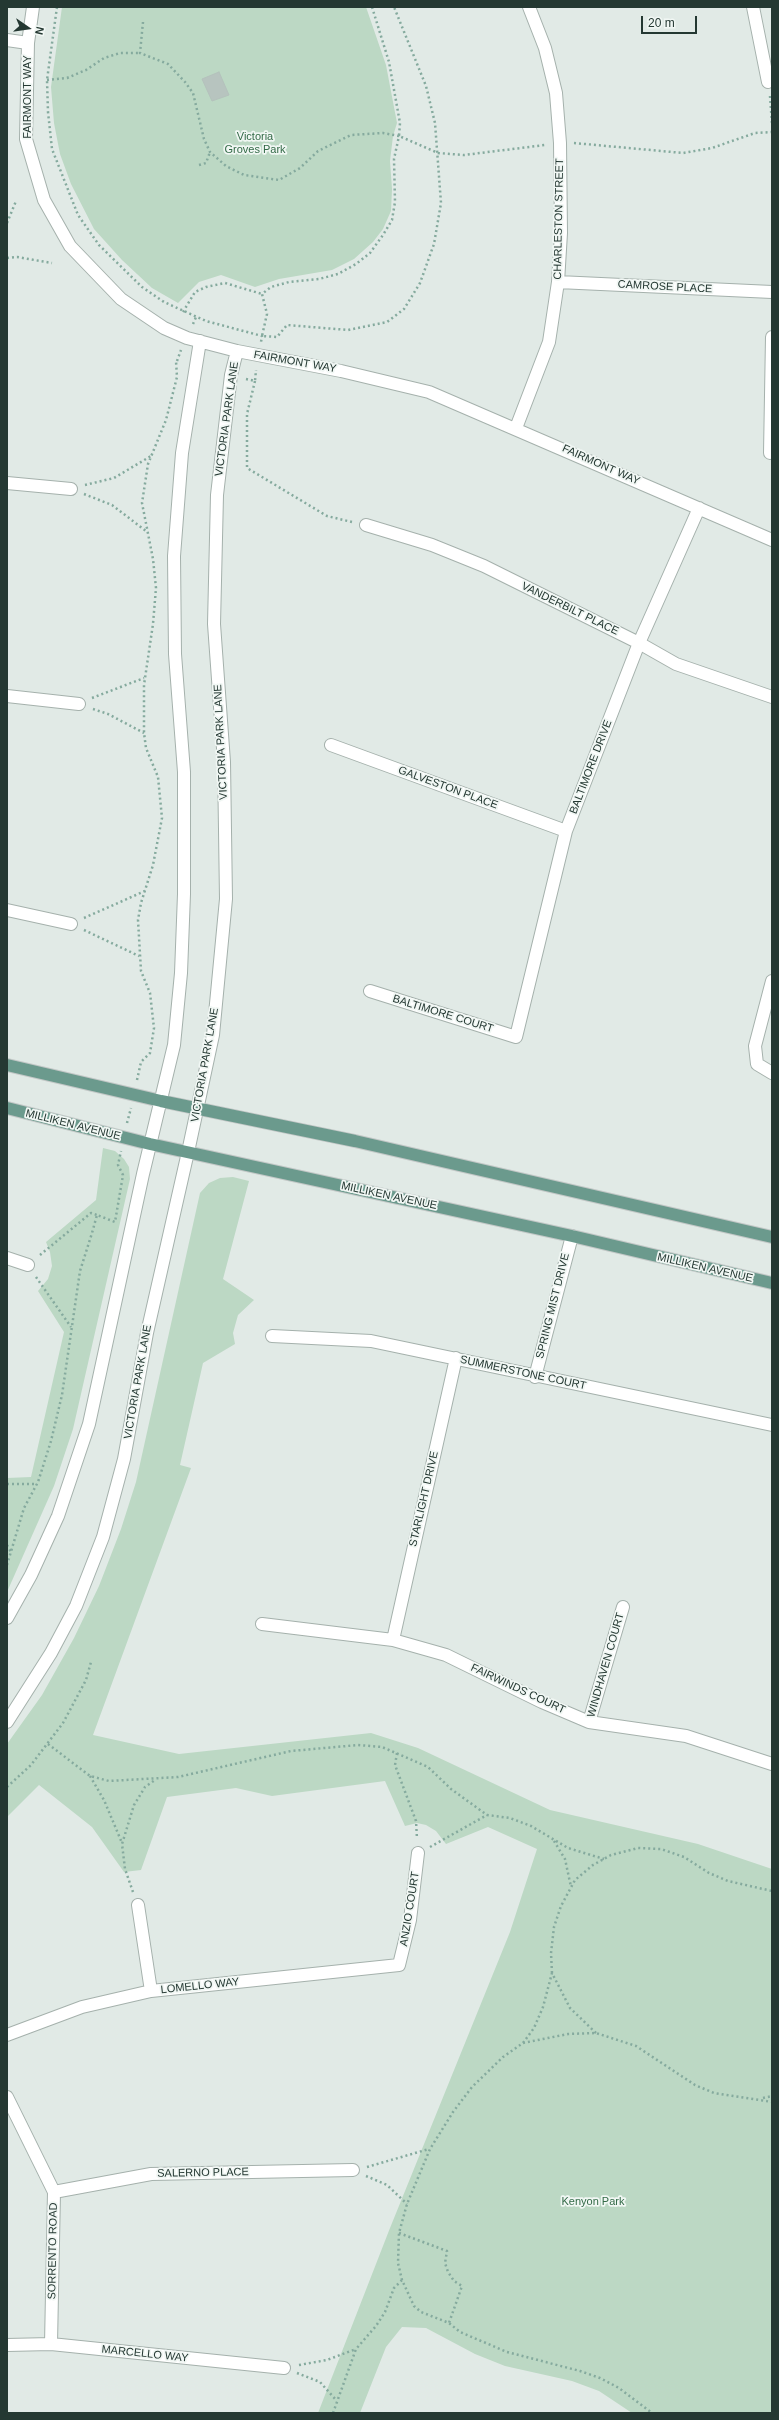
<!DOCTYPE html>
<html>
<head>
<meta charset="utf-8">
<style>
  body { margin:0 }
  #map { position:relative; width:779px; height:2420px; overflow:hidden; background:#e1eae6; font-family:Arial,sans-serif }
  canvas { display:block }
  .frame { position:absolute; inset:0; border:8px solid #243832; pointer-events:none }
  .north { position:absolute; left:8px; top:8px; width:40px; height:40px; -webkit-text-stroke:3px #f1f7f4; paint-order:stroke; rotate:103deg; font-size:11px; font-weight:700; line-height:16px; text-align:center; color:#243832 }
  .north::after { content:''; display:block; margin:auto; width:14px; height:18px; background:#243832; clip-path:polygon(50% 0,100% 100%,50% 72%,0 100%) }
  .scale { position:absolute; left:641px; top:16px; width:56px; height:18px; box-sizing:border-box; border:2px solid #243832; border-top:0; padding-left:5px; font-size:12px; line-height:14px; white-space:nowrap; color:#243832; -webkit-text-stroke:3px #f1f7f4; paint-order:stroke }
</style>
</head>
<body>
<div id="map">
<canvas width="779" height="2420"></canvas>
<div class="frame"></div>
<div class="north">N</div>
<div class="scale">20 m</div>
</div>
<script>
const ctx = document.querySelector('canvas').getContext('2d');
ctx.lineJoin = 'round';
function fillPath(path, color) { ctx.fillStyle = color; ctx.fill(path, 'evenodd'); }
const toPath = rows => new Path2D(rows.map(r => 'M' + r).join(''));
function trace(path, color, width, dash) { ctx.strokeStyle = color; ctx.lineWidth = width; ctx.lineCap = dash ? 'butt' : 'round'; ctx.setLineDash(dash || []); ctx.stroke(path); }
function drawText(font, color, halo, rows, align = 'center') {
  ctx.font = font + ' Arial,sans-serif'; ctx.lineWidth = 3.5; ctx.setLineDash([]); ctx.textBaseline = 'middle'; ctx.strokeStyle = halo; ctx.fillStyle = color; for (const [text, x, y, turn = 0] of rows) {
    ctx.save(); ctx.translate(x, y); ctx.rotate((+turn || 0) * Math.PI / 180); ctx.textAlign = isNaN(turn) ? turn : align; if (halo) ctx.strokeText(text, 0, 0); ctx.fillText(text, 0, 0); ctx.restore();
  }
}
const green = toPath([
  [62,7,366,7,386,65,397,123,393,136,390,161,392,189,391,211,383,229,373,242,354,259,332,270,279,279,255,287,221,275,199,282,178,303,152,288,122,260,94,229,71,184,60,154,54,123,51,87],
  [103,1148,115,1151,124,1159,129,1167,130,1179,73,1429,54,1486,7,1592,7,1478,31,1477,64,1332,38,1291,48,1279,52,1266,50,1252,46,1242,96,1200],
  [233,1177,249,1181,223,1279,254,1300,238,1315,233,1333,235,1344,203,1363,180,1465,191,1468,93,1735,179,1754,371,1733,418,1748,550,1810,698,1844,772,1869,772,2413,632,2413,599,2391,572,2381,505,2366,475,2354,426,2328,402,2327,386,2347,360,2413,318,2413,390,2228,510,1932,537,1849,488,1827,446,1844,436,1831,426,1825,417,1823,405,1826,385,1781,272,1796,236,1788,167,1797,141,1870,124,1872,92,1827,39,1785,7,1817,7,1744,42,1695,74,1638,99,1586,121,1529,136,1482,200,1193,209,1183,220,1178]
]);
const building = toPath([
  [219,72,229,95,212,101,202,79,219,72]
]);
const path = toPath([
  [57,7,47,80,48,112,52,149,78,215,99,245,142,287,164,302,206,321,262,336,261,342],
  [372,7,389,62,400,123,399,136,438,153,464,155,545,145],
  [143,22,140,53,168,64,185,82,193,93,204,139,210,152,226,166,244,175,279,180,300,168,318,151,351,135,383,133,399,136,394,159,395,202,392,220,383,235,370,253,356,264,338,274,319,279,289,282,271,287,262,294,267,314,262,336,277,337,287,325,348,330,387,322,404,309,420,283,434,244,441,203,435,123,426,86,394,7],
  [47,80,67,78,86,70,104,58,120,53,140,53],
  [770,96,772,124],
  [574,143,683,153,712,148,755,133,772,132],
  [199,165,206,163,210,152],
  [7,223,16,201],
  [7,258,17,257,52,263],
  [183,312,195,292,206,287,225,283,262,294],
  [193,324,196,317],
  [177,361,181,350],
  [246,379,255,381,256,370],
  [255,381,247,414,247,468,327,516,352,522],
  [85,485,114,478,151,456],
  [84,494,112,505,146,531],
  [92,698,144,678],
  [93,709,108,714,144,733],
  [84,918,145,891],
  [84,930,139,956],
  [137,1080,141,1062,150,1053,154,1028,150,993,141,971,138,920,141,903,153,865,162,818,158,777,146,748,144,733,144,685,153,624,156,588,153,559,142,503,148,464,166,420,177,377,176,361],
  [127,1123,131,1108],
  [40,1255,91,1213,97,1215],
  [36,1277,71,1327],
  [7,1484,37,1484],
  [7,1545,11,1552],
  [7,1565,24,1508,38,1482,51,1441,62,1395,80,1271,92,1233,97,1215,115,1222,123,1175,118,1165,121,1151],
  [48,1744,90,1776,109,1781,178,1777,291,1751,358,1745,382,1747,428,1767,451,1789,487,1815,510,1818,531,1826,568,1848,604,1859],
  [397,1753,395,1765,416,1821,417,1839],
  [90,1776,104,1800,122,1843],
  [7,1787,31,1765,63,1723,86,1680,91,1662],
  [554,1841,565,1859,571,1887],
  [430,1847,487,1815],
  [133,1892,125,1869,122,1844,134,1805,145,1787,155,1780],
  [552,1973,551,1953,554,1927,561,1906,575,1880,593,1865,611,1855,638,1848,661,1849,684,1857,709,1873,728,1881,772,1891],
  [596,2033,570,2008,552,1973,543,2007,534,2028,523,2043,503,2057,472,2087,453,2112,430,2149,407,2204,399,2233,398,2263,402,2280,414,2306,421,2312,449,2323,460,2332,507,2352,580,2371,600,2378,619,2388,652,2413],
  [523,2043,568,2034,596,2033,636,2046,695,2085,714,2093,772,2102],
  [763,2098,772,2096],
  [367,2167,429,2149],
  [366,2176,387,2185,407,2204],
  [399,2233,447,2251,445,2263,448,2272,454,2281,462,2286,449,2323],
  [299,2365,327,2360,356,2349],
  [297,2373,320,2382,336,2400],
  [333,2413,356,2349,376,2326,385,2312,394,2288,402,2280]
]);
const minor = toPath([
  [33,7,28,43,26,139,44,200,70,246,121,299,164,328,187,338,237,351,341,371,429,392,772,540],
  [753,7,768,82],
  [7,40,28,43],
  [558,282,772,292],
  [516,428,549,342,558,282,561,233,560,143,556,93,545,48,529,7],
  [770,453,772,337],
  [7,483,71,489],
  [366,525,432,545,484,566,639,643,676,664,772,697],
  [7,696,79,704],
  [331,745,566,831],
  [7,910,71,924],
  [772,981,755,1046,757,1064,772,1073],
  [370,991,516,1037,566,831,639,643,699,508],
  [7,1258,28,1265],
  [272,1336,371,1341,772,1425],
  [535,1377,572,1236],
  [7,1618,31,1575,58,1516,89,1424,143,1174,174,1045,181,973,184,894,184,772,175,654,174,556,182,453,200,341],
  [262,1624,393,1640,446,1655,542,1702,589,1722,686,1736,772,1764],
  [393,1640,456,1358],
  [7,1722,51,1653,76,1606,103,1537,124,1459,147,1333,188,1152,213,1035,226,899,224,762,214,624,217,495,231,375,237,351],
  [589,1722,623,1607],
  [138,1905,151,1991],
  [7,2035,82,2007,151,1991,399,1965,410,1920,418,1853],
  [7,2097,54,2192,51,2344],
  [54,2192,151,2174,353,2170],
  [7,2345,51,2344,284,2368]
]);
const major = toPath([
  [7,1065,161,1101,355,1141,772,1237],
  [7,1108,150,1144,572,1236,772,1283]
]);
const streetNames = [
  ["FAIRMONT WAY",28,97,-90],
  ["CHARLESTON STREET",559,219,-89],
  ["CAMROSE PLACE",665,287,3],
  ["FAIRMONT WAY",295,362,10],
  ["VICTORIA PARK LANE",227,419,-82],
  ["FAIRMONT WAY",601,465,24],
  ["VANDERBILT PLACE",570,609,26],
  ["VICTORIA PARK LANE",221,742,-93],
  ["BALTIMORE DRIVE",591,767,-69],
  ["GALVESTON PLACE",448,788,20],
  ["BALTIMORE COURT",443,1014,17],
  ["VICTORIA PARK LANE",205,1065,-80],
  ["MILLIKEN AVENUE",73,1125,14],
  ["MILLIKEN AVENUE",389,1196,12],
  ["MILLIKEN AVENUE",705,1268,13],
  ["SPRING MIST DRIVE",553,1306,-76],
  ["SUMMERSTONE COURT",523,1373,12],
  ["VICTORIA PARK LANE",138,1382,-80],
  ["STARLIGHT DRIVE",424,1499,-77],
  ["WINDHAVEN COURT",606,1665,-74],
  ["FAIRWINDS COURT",518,1689,25],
  ["ANZIO COURT",410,1909,-81],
  ["LOMELLO WAY",200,1986,-6],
  ["SALERNO PLACE",203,2173,-1],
  ["SORRENTO ROAD",53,2251,-89],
  ["MARCELLO WAY",145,2354,6]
];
const parkNames = [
  ["Victoria",255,137],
  ["Groves Park",255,150],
  ["Kenyon Park",593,2202]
];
fillPath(green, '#bcd8c4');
fillPath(building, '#b7c4bf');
trace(building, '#b4c2bc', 1);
trace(minor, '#a5b1ac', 14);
trace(major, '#c2c7c6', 14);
trace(path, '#85aa9e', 2.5, [2, 3]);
trace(minor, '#fff', 12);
trace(major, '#6b9a8d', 12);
drawText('11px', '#243832', '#f1f7f4', streetNames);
drawText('11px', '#336a47', '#f1f7f4', parkNames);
</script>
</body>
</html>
